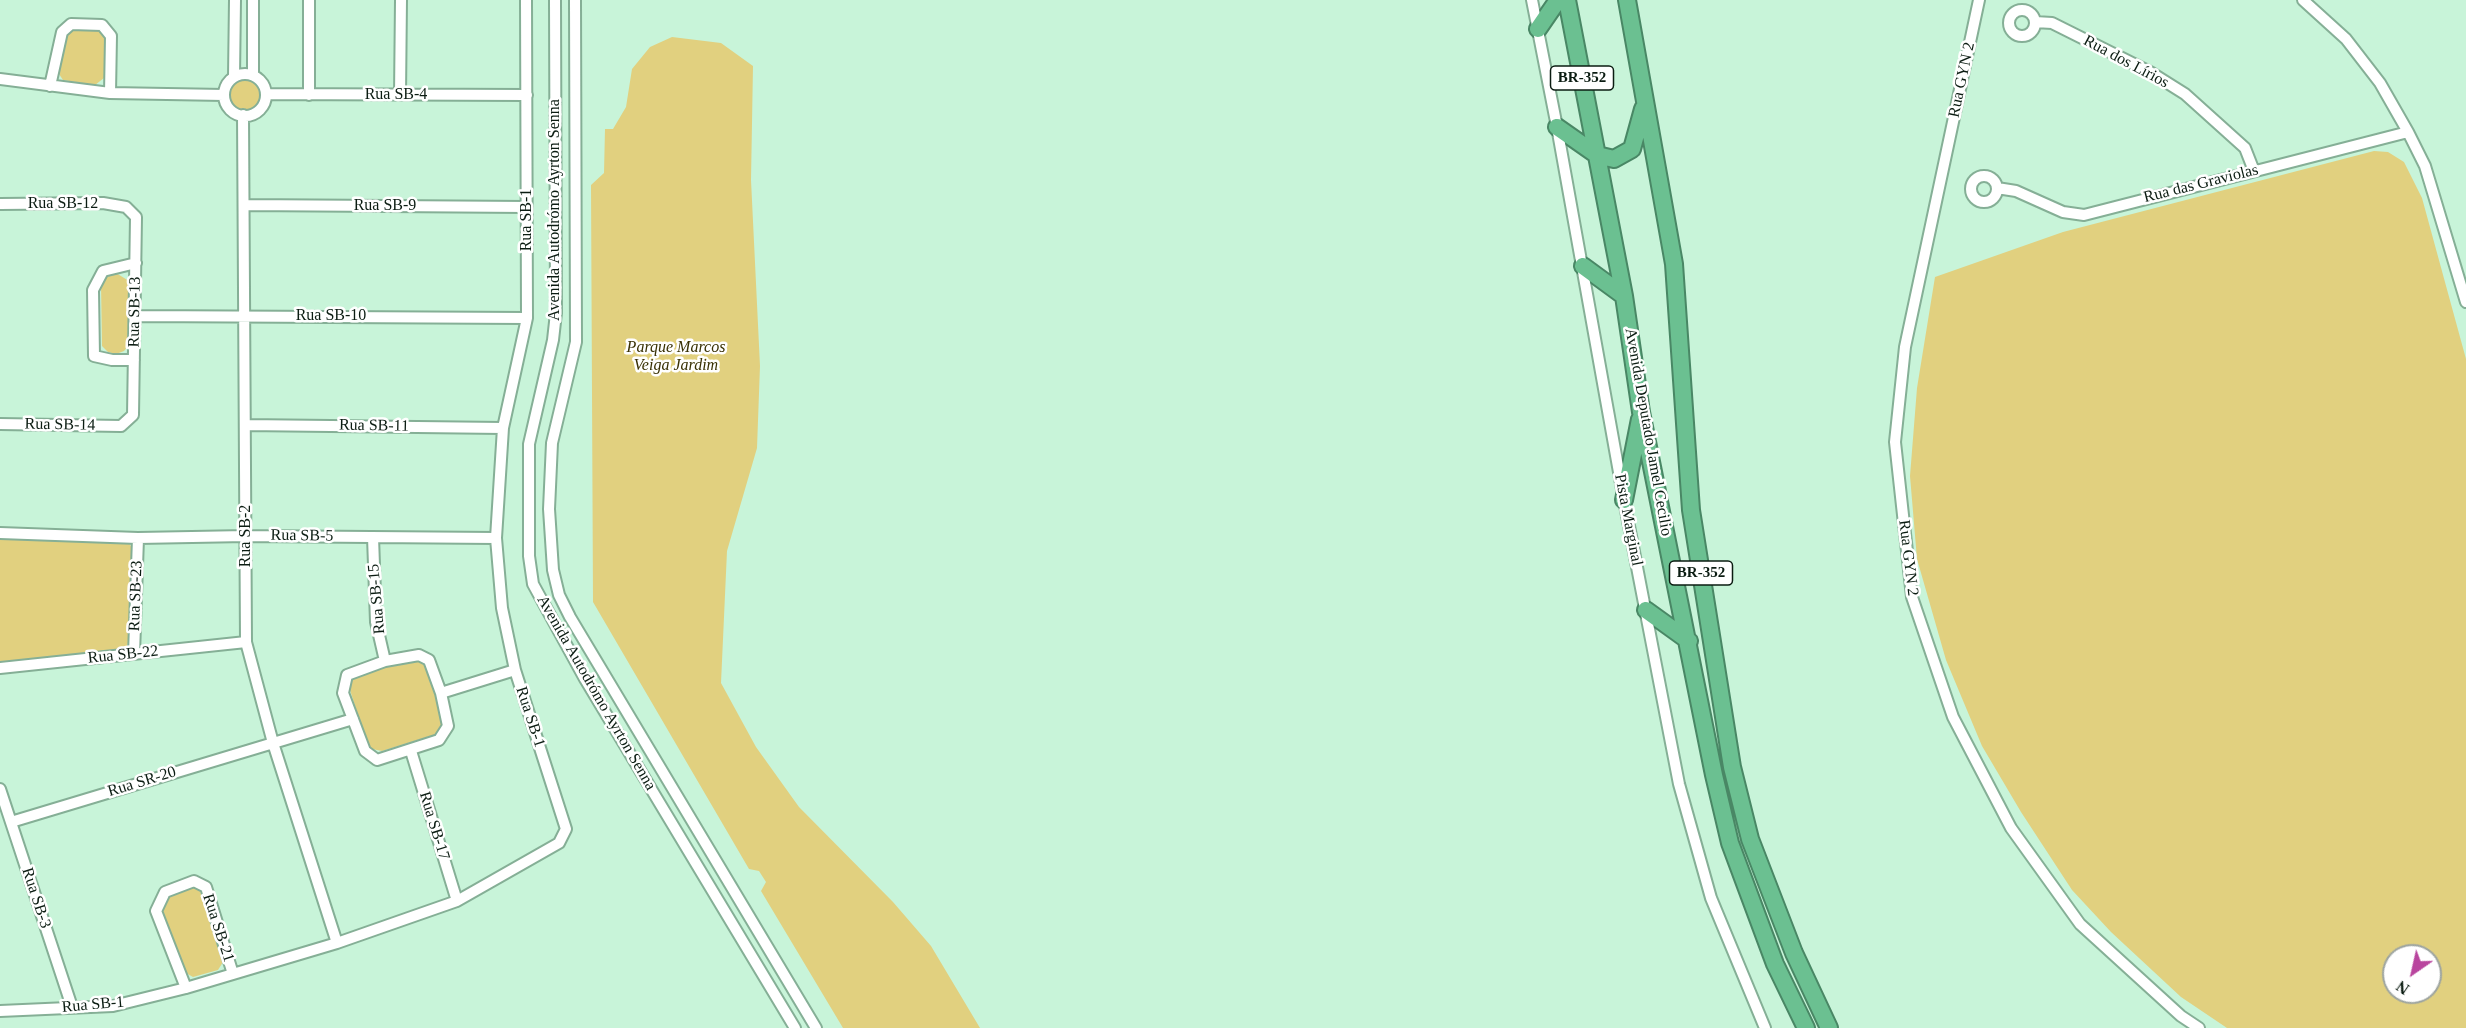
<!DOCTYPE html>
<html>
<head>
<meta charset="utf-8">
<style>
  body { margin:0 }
  #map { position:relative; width:2466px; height:1028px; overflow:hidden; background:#c8f4d9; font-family:"Times New Roman",serif }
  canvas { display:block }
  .north { position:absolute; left:2382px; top:944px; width:60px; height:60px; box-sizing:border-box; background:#fff; border:2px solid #9da4a0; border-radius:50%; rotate:214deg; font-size:16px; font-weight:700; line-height:24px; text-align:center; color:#0b1c12 }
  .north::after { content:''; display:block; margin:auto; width:21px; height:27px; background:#b9459e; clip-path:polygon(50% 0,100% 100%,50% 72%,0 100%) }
</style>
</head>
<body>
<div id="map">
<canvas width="2466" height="1028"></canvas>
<div class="north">N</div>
</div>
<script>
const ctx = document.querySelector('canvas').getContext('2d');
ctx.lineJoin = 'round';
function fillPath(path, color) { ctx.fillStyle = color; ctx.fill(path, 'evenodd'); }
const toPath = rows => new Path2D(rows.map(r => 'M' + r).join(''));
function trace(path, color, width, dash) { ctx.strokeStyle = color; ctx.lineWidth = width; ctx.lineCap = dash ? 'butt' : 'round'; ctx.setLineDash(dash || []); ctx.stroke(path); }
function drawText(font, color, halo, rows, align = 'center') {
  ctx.font = font + ' "Times New Roman",serif'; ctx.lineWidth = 5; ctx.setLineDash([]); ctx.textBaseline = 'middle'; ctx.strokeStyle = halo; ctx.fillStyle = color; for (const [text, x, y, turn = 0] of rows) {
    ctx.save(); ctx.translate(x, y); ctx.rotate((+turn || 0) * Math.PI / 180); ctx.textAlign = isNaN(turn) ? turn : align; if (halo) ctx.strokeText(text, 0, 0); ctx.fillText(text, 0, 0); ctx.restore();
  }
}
const green = toPath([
  [98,27,106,36,104,78,95,85,63,80,57,71,67,33,71,28],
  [672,37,721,43,753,66,751,180,760,366,757,448,727,551,721,683,756,747,799,807,893,902,931,946,980,1028,843,1028,761,891,766,882,759,871,749,869,593,602,591,185,604,173,605,129,613,129,626,107,632,69,650,47],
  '230 95a15 15 0 1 1 30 0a15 15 0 1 1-30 0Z',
  [2374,151,2388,152,2404,162,2422,198,2466,359,2466,1028,2227,1028,2181,997,2111,932,2072,890,2021,812,1982,746,1946,660,1917,559,1910,476,1917,388,1935,277,2063,232],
  [2394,956,2430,956,2430,992,2394,992],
  [116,273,129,281,130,344,124,351,116,354,108,352,102,346,101,285,105,278],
  [0,535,129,543,132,548,129,639,127,646,123,649,0,662],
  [414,659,427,667,442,717,442,727,437,734,382,751,372,749,367,744,350,690,352,681,358,675],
  [193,887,200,891,223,962,218,970,193,977,186,973,163,914,163,906,169,894]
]);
const minor = toPath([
  [253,0,253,75],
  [309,0,309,95],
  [555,0,556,313,553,340,529,444,529,556,533,584,585,679,795,1028],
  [575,0,576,342,552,443,549,509,553,570,559,595,570,617,816,1028],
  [1532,0,1557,127,1624,500,1679,784,1711,898,1765,1028],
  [1979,0,1905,347,1895,442,1912,597,1953,717,2011,828,2080,924,2181,1016,2199,1028],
  [2303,0,2346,39,2380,83,2408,132,2425,166,2466,302],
  '2009 23a13 13 0 1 1 26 0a13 13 0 1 1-26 0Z',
  [2035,22,2052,23,2150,72,2185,94,2245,148,2254,171],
  '224 95a21 21 0 1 1 42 0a21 21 0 1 1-42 0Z',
  [234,77,235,0],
  [0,79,110,93,224,95],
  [50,86,62,32,71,24,102,25,111,36,110,93],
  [266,94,527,95],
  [400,95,401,0],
  [243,115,246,642,273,743,337,943],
  '1971 189a13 13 0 1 1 26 0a13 13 0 1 1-26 0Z',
  [1997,188,2016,191,2063,212,2084,215,2408,132],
  [0,204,103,203,126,207,136,217,133,415,121,426,0,424],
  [244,205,527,207],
  [135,316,527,318],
  [134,360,112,360,94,356,93,290,103,271,136,263],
  [245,425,503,428],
  [0,533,138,538,246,536,496,538],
  [373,537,376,622,385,661],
  [134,654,138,538],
  [419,655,429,660,441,693,448,726,439,740,377,760,365,751,343,693,347,675,385,661,419,655],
  [0,668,246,642],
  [441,693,515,670],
  [411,751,457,901],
  [0,789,72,1007],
  [11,822,353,719],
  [186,988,156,911,165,892,194,881,206,887,233,974],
  [0,1011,113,1006,186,988,337,943,457,901,559,843,566,829,515,670,502,608,496,538,503,428,527,318,526,0]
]);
const highway = toPath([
  [1567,0,1624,296,1641,412,1714,775,1730,843,1775,964,1806,1028],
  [1627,0,1674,264,1691,510,1732,767,1750,839,1794,953,1829,1028],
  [1538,29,1558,0],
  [1557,127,1597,155,1614,159,1632,149,1643,109],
  [1583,266,1624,296],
  [1624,500,1640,419],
  [1646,610,1689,641]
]);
const shields = [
  [1582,78,63],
  [1701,573,63]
];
const shieldNames = [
  ["BR-352",1582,78],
  ["BR-352",1701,573]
];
const streetNames = [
  ["Rua dos Lírios",2126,62,28],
  ["Rua GYN 2",1962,80,-78],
  ["Rua SB-4",396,95],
  ["Rua das Graviolas",2201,184,-14],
  ["Rua SB-12",63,204],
  ["Rua SB-9",385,206],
  ["Avenida Autodrómo Ayrton Senna",555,210,-90],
  ["Rua SB-1",527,220,-90],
  ["Rua SB-13",135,312,-89],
  ["Rua SB-10",331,316],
  ["Rua SB-14",60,425,1],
  ["Rua SB-11",374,426,1],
  ["Avenida Deputado Jamel Cecilio",1648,432,80],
  ["Pista Marginal",1628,520,79],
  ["Rua SB-2",246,536,-90],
  ["Rua SB-5",302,536,1],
  ["Rua GYN 2",1908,558,83],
  ["Rua SB-23",136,596,-88],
  ["Rua SB-15",377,599,-95],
  ["Rua SB-22",123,655,-6],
  ["Avenida Autodrómo Ayrton Senna",596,693,60],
  ["Rua SB-1",530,717,72],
  ["Rua SR-20",142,782,-17],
  ["Rua SB-17",434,826,73],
  ["Rua SB-3",36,898,72],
  ["Rua SB-21",218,928,72],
  ["Rua SB-1",93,1005,-5]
];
const parkNames = [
  ["Parque Marcos",676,348],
  ["Veiga Jardim",676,366]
];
fillPath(green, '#e1d07f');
trace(minor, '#85af96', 14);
trace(highway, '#498765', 20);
trace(minor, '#fff', 10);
trace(highway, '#6bc091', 16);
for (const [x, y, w] of shields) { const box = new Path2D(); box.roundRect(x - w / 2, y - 12, w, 24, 4.5); ctx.fillStyle = '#fff'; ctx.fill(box); trace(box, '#0b1c12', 1.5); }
drawText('bold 15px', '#0b1c12', null, shieldNames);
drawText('16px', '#0b1c12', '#fff', streetNames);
drawText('italic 16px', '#393104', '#fff', parkNames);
</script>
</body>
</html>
